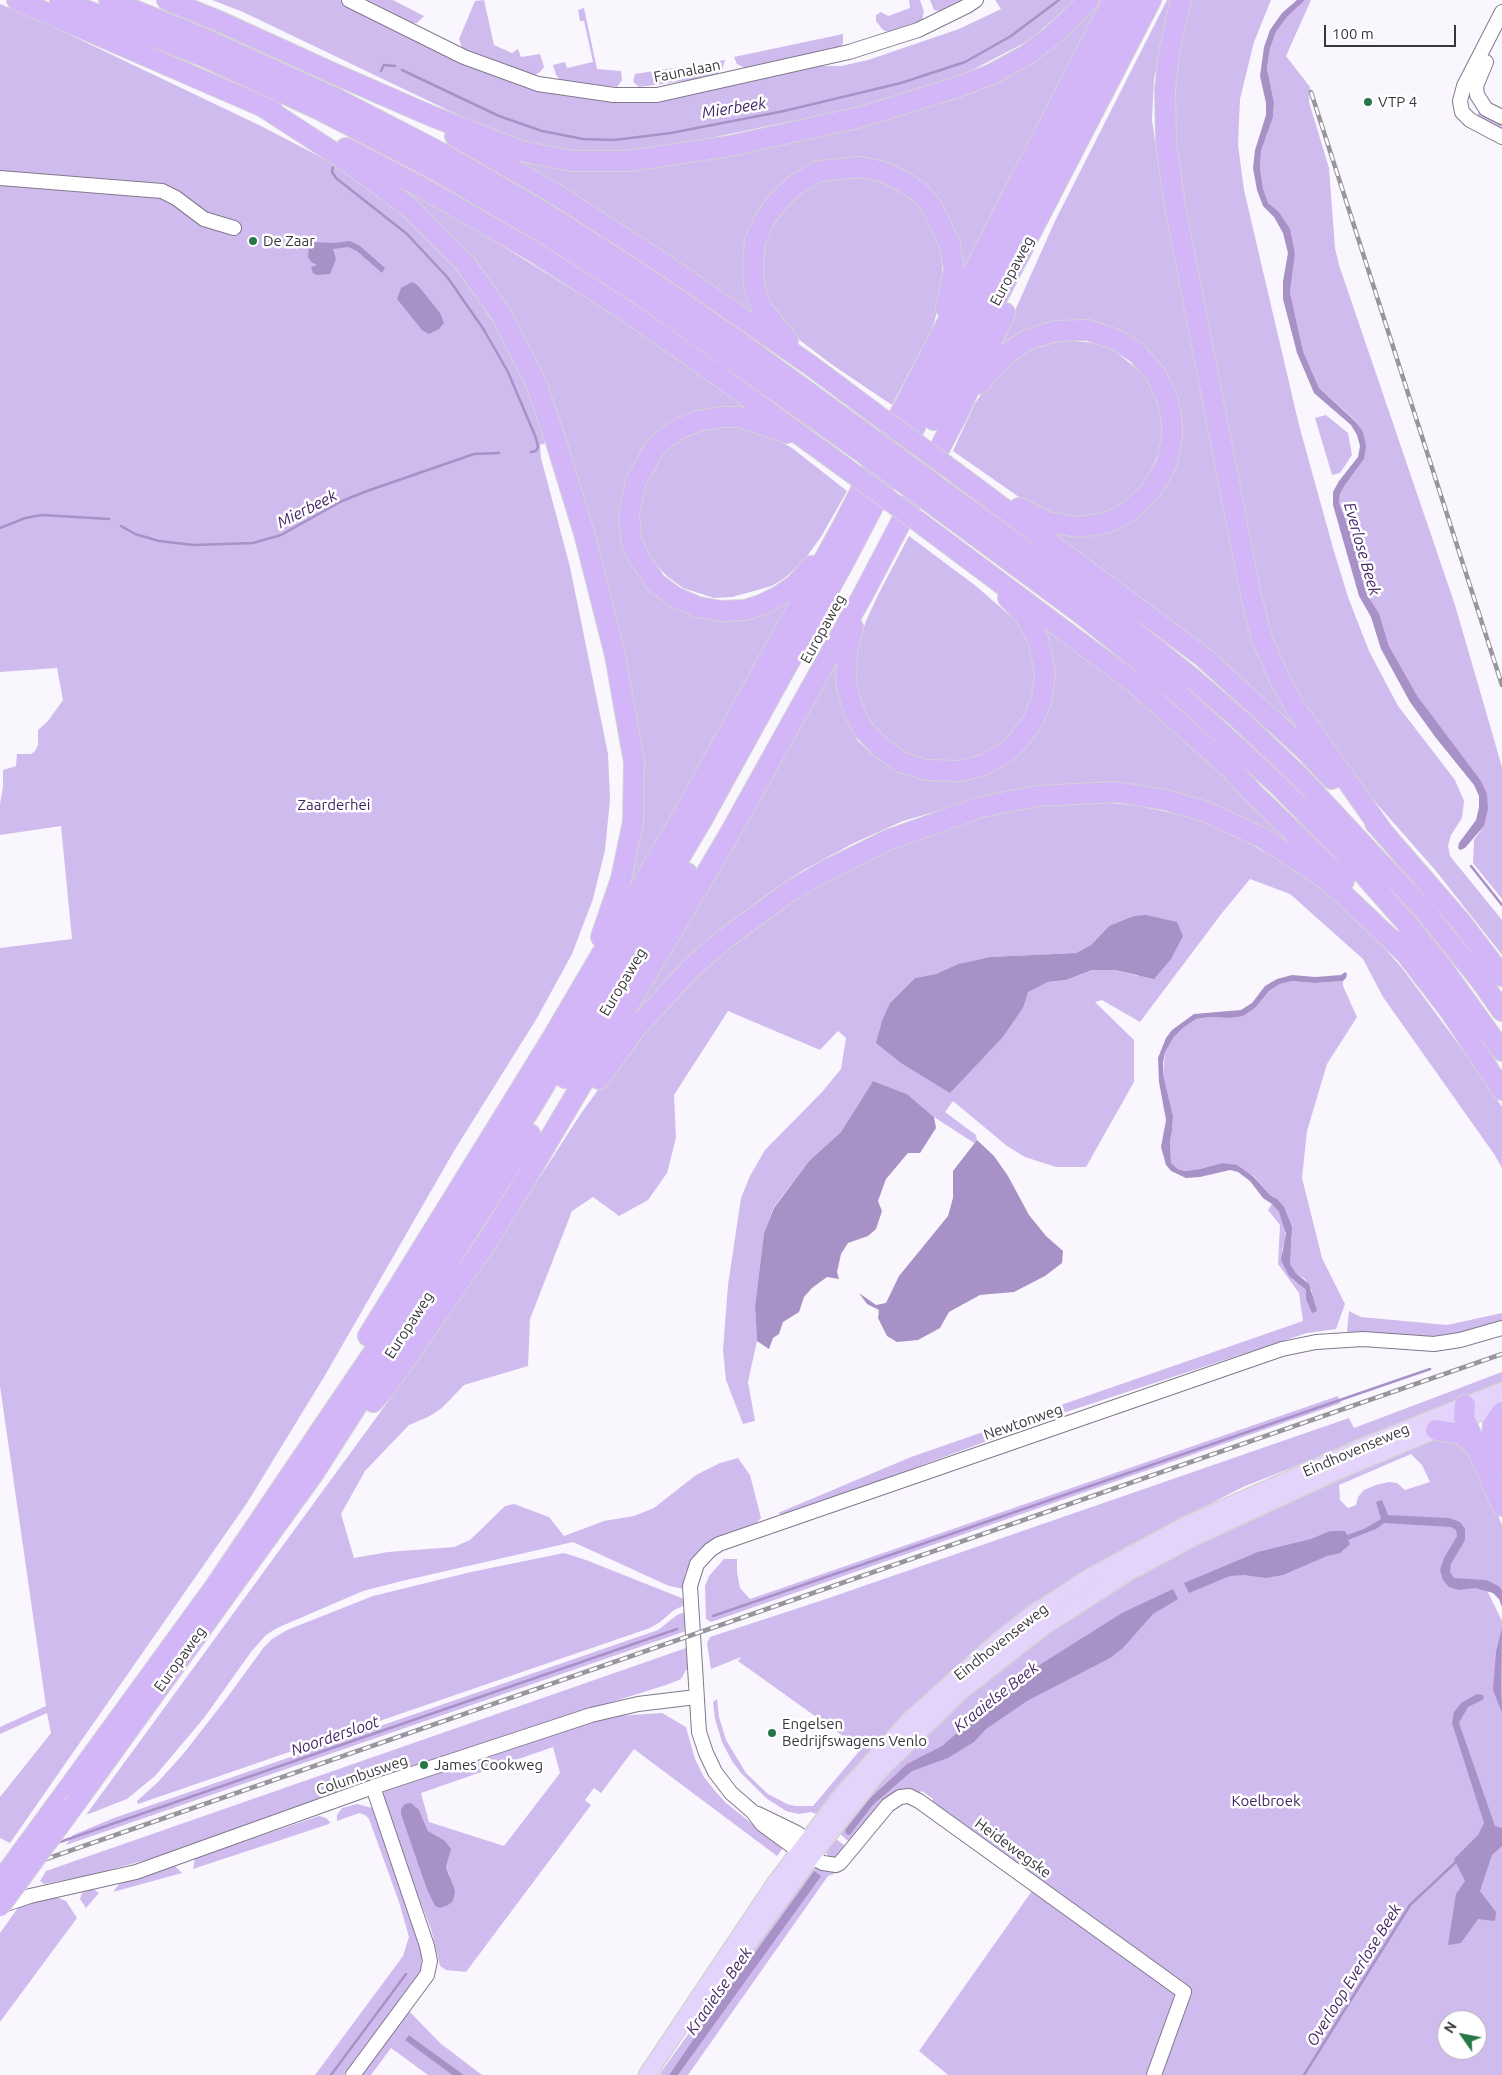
<!DOCTYPE html>
<html>
<head>
<meta charset="utf-8">
<style>
  body { margin:0 }
  #map { position:relative; width:1502px; height:2075px; overflow:hidden; background:#f9f6fe; font-family:Ubuntu,sans-serif }
  canvas { display:block }
  .north { position:absolute; left:1437px; top:2010px; width:50px; height:50px; box-sizing:border-box; background:#fff; border:1px solid #b0afb2; border-radius:50%; rotate:303deg; font-size:14px; font-weight:700; line-height:20px; text-align:center; color:#39363e }
  .north::after { content:''; display:block; margin:auto; width:18px; height:22px; background:#277748; clip-path:polygon(50% 0,100% 100%,50% 72%,0 100%) }
  .scale { position:absolute; left:1324px; top:25px; width:132px; height:22px; box-sizing:border-box; border:2px solid #39363e; border-top:0; padding-left:6px; font-size:15px; line-height:18px; white-space:nowrap; color:#39363e; -webkit-text-stroke:4px #fff; paint-order:stroke }
</style>
</head>
<body>
<div id="map">
<canvas width="1502" height="2075"></canvas>
<div class="north">N</div>
<div class="scale">100 m</div>
</div>
<script>
const ctx = document.querySelector('canvas').getContext('2d');
ctx.lineJoin = 'round';
function fillPath(path, color) { ctx.fillStyle = color; ctx.fill(path, 'evenodd'); }
const toPath = rows => new Path2D(rows.map(r => 'M' + r).join(''));
function trace(path, color, width, dash) { ctx.strokeStyle = color; ctx.lineWidth = width; ctx.lineCap = dash ? 'butt' : 'round'; ctx.setLineDash(dash || []); ctx.stroke(path); }
function drawText(font, color, halo, rows, align = 'center') {
  ctx.font = font + ' Ubuntu,sans-serif'; ctx.lineWidth = 5; ctx.setLineDash([]); ctx.textBaseline = 'middle'; ctx.strokeStyle = halo; ctx.fillStyle = color; for (const [text, x, y, turn = 0] of rows) {
    ctx.save(); ctx.translate(x, y); ctx.rotate((+turn || 0) * Math.PI / 180); ctx.textAlign = isNaN(turn) ? turn : align; if (halo) ctx.strokeText(text, 0, 0); ctx.fillText(text, 0, 0); ctx.restore();
  }
}
const green = toPath([
  [212,0,339,0,477,66,603,98,815,66,841,66,868,60,959,29,1001,9,995,0,1074,0,1032,39,955,79,856,108,633,154,558,152,508,139,243,12],
  [361,0,393,0,424,16,417,23,407,23],
  [484,0,494,45,512,53,518,49,521,57,540,54,544,67,541,71,534,76,463,50,459,39,475,1],
  [909,0,920,0,924,12,922,20,891,33,883,30,876,21,876,15,881,12,888,16,910,8],
  [930,0,967,0,945,13,934,10],
  [1098,0,1106,0,954,290,921,190,818,164,752,242,772,329,672,257,586,201,502,154,570,168,932,101],
  [1167,0,1175,0,1167,20,1154,79,1152,120,1159,169,1199,383,1278,695,1305,741,1036,522,1067,530,1147,501,1174,402,1110,330,996,353,1055,221],
  [1190,0,1271,0,1254,42,1240,99,1238,145,1244,190,1299,425,1333,548,1348,597,1369,651,1398,706,1455,780,1464,801,1462,818,1451,835,1448,846,1450,856,1502,920,1502,955,1436,871,1333,754,1308,718,1265,625,1199,302,1175,139,1173,85,1179,43],
  [1305,0,1311,0,1286,56,1310,87,1309,102,1329,168,1335,248,1339,265,1455,605,1502,767,1502,899,1473,863,1474,840,1484,826,1487,794,1418,697,1389,646,1379,613,1366,593,1348,526,1339,503,1340,494,1345,485,1364,459,1356,421,1319,388,1303,351,1290,292,1295,254,1279,212,1268,203,1263,188,1260,169,1261,151,1273,116,1274,103,1267,68,1270,48,1276,32,1287,17],
  [0,4,35,18,263,127,330,162,364,184,398,211,428,236,452,264,478,299,507,344,529,394,546,443,540,445,541,458,570,567,608,754,610,800,605,850,593,899,572,954,537,1018,454,1151,324,1377,247,1503,10,1843,0,1838,0,1797,51,1733,47,1713,0,1734,0,1727,46,1706,0,1386,0,948,72,939,61,826,0,835,0,804,3,786,3,770,16,766,17,754,31,754,35,751,38,745,38,730,48,721,63,700,57,668,0,672],
  [584,8,597,69,621,71,622,80,617,87,561,81,556,75,553,65,565,62,567,68,593,62,584,21,580,21,578,10],
  [843,34,843,43,839,49,745,68,737,64,734,57],
  [725,60,722,70,712,77,639,87,633,82,635,74],
  [1479,112,1502,124,1502,132,1476,117],
  [865,175,906,193,921,209,932,225,941,251,943,278,939,304,933,327,892,405,831,364,793,335,766,298,760,269,764,240,788,199,825,177],
  [394,183,470,226,627,323,765,421,707,416,633,476,644,578,712,616,801,583,618,915,640,783,531,360,401,196],
  [1063,340,1095,343,1115,351,1144,375,1152,388,1160,408,1162,428,1160,449,1145,485,1114,512,1089,519,1057,517,1026,502,953,451,975,403,991,381,1009,364,1028,351],
  [1326,415,1348,433,1352,455,1340,473,1332,475,1315,418],
  [733,426,775,438,792,448,847,491,821,537,805,559,786,577,772,586,732,597,714,598,683,588,668,577,652,561,643,545,638,527,638,511,650,471,668,448,693,433,706,428],
  [909,536,976,586,1015,620,1027,638,1036,663,1036,686,1024,720,1002,745,974,760,938,764,904,754,876,731,860,705,854,672,857,648,866,621,878,595],
  [1024,611,1122,684,1193,744,1323,871,1182,800,980,799,903,821,854,843,802,871,762,898,683,963,623,1028,839,651,843,711,858,741,873,755,890,766,986,768,1046,698],
  [1102,802,1139,806,1163,811,1191,817,1224,828,1315,882,1378,941,1402,968,1480,1073,1502,1107,1502,1168,1494,1154,1383,997,1363,959,1290,894,1250,879,1222,913,1140,1022,1102,1000,1095,1002,1134,1040,1134,1082,1086,1167,1056,1167,1025,1157,1007,1146,953,1101,945,1112,976,1135,977,1140,974,1143,934,1117,907,1094,873,1081,841,1132,809,1161,774,1207,764,1233,755,1306,757,1341,748,1382,755,1421,743,1424,726,1380,723,1350,728,1285,741,1198,750,1176,765,1150,822,1092,841,1069,846,1038,838,1031,820,1050,728,1011,674,1095,676,1138,667,1173,648,1200,619,1216,593,1197,572,1211,530,1319,528,1366,464,1385,442,1408,428,1417,409,1425,365,1471,341,1514,354,1558,388,1552,454,1547,470,1540,505,1506,514,1504,549,1517,564,1536,604,1521,634,1516,654,1508,696,1475,720,1463,738,1458,750,1475,761,1518,755,1525,714,1540,701,1548,691,1560,685,1574,684,1589,669,1586,573,1542,402,1581,363,1591,277,1628,266,1635,251,1652,204,1718,155,1776,127,1799,86,1815,395,1392,497,1243,580,1115,615,1066,661,1014,705,968,776,910,869,855,948,826,1028,807],
  [1109,926,1138,976,1115,970,1092,970,1066,980,1048,982,1027,992,1023,1008,1003,1037,950,1092,937,1084,890,1003,915,978,936,974,958,964,990,957,1076,953,1091,945],
  [1292,981,1315,983,1343,981,1343,986,1357,1017,1327,1064,1307,1131,1302,1178,1322,1258,1345,1304,1336,1329,1307,1333,1066,1412,784,1516,778,1513,911,1457,1303,1321,1299,1293,1278,1264,1280,1225,1268,1210,1272,1204,1279,1212,1284,1224,1286,1239,1282,1250,1289,1276,1306,1290,1306,1299,1312,1298,1312,1291,1305,1279,1296,1273,1290,1264,1290,1248,1292,1237,1277,1199,1270,1195,1254,1176,1222,1163,1200,1169,1185,1171,1178,1169,1171,1163,1170,1141,1172,1131,1173,1116,1163,1074,1165,1052,1174,1037,1183,1028,1196,1019,1210,1017,1229,1018,1256,1007,1269,991,1280,984],
  [1349,1311,1361,1317,1447,1325,1502,1313,1502,1322,1480,1329,1445,1336,1415,1338,1349,1333,1347,1331],
  [1502,1372,1502,1384,1243,1487,1124,1548,1078,1577,984,1643,944,1678,910,1710,819,1815,811,1812,799,1814,786,1811,766,1798,741,1773,732,1761,722,1742,715,1719,713,1702,717,1699,719,1717,726,1740,746,1773,768,1794,787,1804,795,1806,813,1806,861,1749,738,1661,741,1657,711,1669,707,1643,710,1637,826,1599,1349,1418,1354,1428],
  [1338,1396,1341,1403,711,1622,706,1619,705,1586,709,1576,724,1559,737,1559,737,1572,740,1588,750,1599],
  [1450,1436,1473,1458,1502,1525,1502,1590,1499,1586,1482,1580,1502,1621,1502,2075,948,2075,919,2051,1034,1888,930,1804,933,1799,922,1791,916,1796,910,1793,852,1844,835,1830,892,1763,986,1675,1153,1563,1407,1450,1437,1438],
  [1411,1454,1422,1465,1430,1482,1405,1490,1397,1483,1389,1482,1376,1485,1364,1490,1358,1497,1356,1505,1348,1508,1340,1500,1339,1485],
  [897,1773,903,1778,873,1805,850,1835,845,1830,870,1798],
  [1447,2020,1477,2020,1477,2050,1447,2050],
  [564,1553,586,1560,684,1599,685,1605,674,1610,660,1622,650,1628,138,1804,137,1801,158,1782,184,1753,226,1699,264,1647,272,1639,287,1630,373,1596,471,1572],
  [685,1612,686,1631,66,1845,73,1835,114,1818,658,1630,677,1615],
  [689,1647,690,1669,686,1670,681,1679,669,1684,514,1733,462,1755,172,1853,94,1874,44,1884,40,1881,46,1871],
  [662,1713,686,1727,695,1759,704,1777,715,1791,726,1803,783,1848,777,1856,634,1749,601,1793,594,1788,585,1800,591,1805,466,1972,446,1970,440,1966,431,1929,413,1883,382,1791,590,1722,614,1716],
  [553,1747,560,1773,504,1846,429,1822,421,1793],
  [401,1809,419,1810,428,1831,444,1840,449,1855,446,1867,450,1876,426,1887],
  [357,1804,372,1808,413,1922,422,1954,421,1968,419,1973,344,2075,315,2075,403,1956,409,1937,399,1902,369,1819,365,1815,359,1813,337,1821,337,1815,342,1808],
  [319,1816,326,1818,330,1822,329,1824,193,1869,195,1858],
  [831,1835,849,1849,839,1859,830,1858,824,1850],
  [174,1865,182,1873,113,1892,123,1879],
  [822,1865,839,1872,828,1876,688,2075,678,2075,814,1871,714,2009,669,2075,659,2075,807,1867],
  [89,1890,95,1890,99,1893,86,1908,80,1899,82,1893],
  [54,1896,66,1901,77,1918,0,2022,0,1933,20,1905],
  [409,2011,440,2043,482,2075,464,2075,409,2035,406,2040,452,2075,428,2075,391,2048,371,2075,361,2075]
]);
const water = toPath([
  [1297,0,1305,0,1287,17,1276,32,1270,48,1267,68,1274,103,1273,117,1261,151,1260,169,1263,188,1268,203,1279,212,1290,229,1295,254,1290,292,1303,351,1319,388,1355,421,1363,432,1366,446,1364,459,1345,485,1340,494,1339,503,1348,526,1366,593,1379,613,1389,646,1418,697,1481,781,1487,794,1488,809,1484,826,1465,848,1460,850,1458,848,1459,843,1476,820,1479,807,1479,796,1474,785,1436,738,1410,702,1381,649,1371,617,1359,596,1333,505,1333,492,1339,481,1358,457,1360,446,1357,435,1351,425,1314,393,1297,353,1283,299,1283,281,1288,253,1283,233,1274,217,1263,206,1257,190,1253,168,1255,150,1266,115,1266,103,1260,76,1264,47,1270,30,1282,13],
  [350,241,360,246,385,268,382,273,357,251,348,247,333,249,336,259,330,274,317,275,313,273,311,267,317,265,311,262,308,257,309,247,313,242,333,243],
  [412,282,416,284,420,288,440,313,444,323,439,329,429,334,422,330,397,299,401,288],
  [1146,915,1177,922,1183,936,1171,959,1154,979,1115,970,1092,970,1066,980,1048,982,1028,992,1023,1008,1003,1037,950,1093,901,1063,876,1043,882,1021,890,1003,915,978,936,974,958,964,990,957,1076,953,1091,945,1109,926,1134,916],
  [1345,972,1347,974,1346,978,1343,981,1315,983,1292,981,1280,984,1269,991,1256,1007,1243,1016,1229,1018,1210,1017,1196,1019,1183,1028,1174,1037,1165,1052,1163,1063,1163,1074,1173,1116,1172,1131,1170,1141,1171,1163,1178,1169,1185,1171,1200,1169,1222,1163,1237,1165,1254,1177,1270,1195,1277,1199,1284,1207,1292,1227,1290,1264,1296,1273,1309,1284,1317,1311,1312,1313,1306,1299,1306,1290,1289,1276,1281,1260,1286,1234,1279,1212,1272,1204,1263,1198,1250,1181,1238,1172,1230,1170,1200,1177,1186,1178,1171,1171,1166,1165,1161,1147,1166,1120,1159,1082,1158,1058,1166,1038,1172,1030,1194,1014,1241,1010,1252,1003,1265,986,1277,979,1292,975,1315,977,1341,975],
  [873,1081,907,1094,934,1117,936,1128,920,1153,908,1153,886,1179,878,1201,882,1211,876,1229,868,1236,848,1243,841,1254,837,1272,839,1279,827,1277,812,1288,804,1297,799,1312,783,1322,779,1334,773,1338,769,1349,757,1341,755,1306,764,1233,774,1208,809,1161,841,1132],
  [977,1140,994,1156,1008,1176,1029,1215,1046,1236,1063,1251,1062,1263,1045,1276,1014,1292,980,1295,949,1312,940,1328,918,1340,897,1342,887,1336,878,1318,879,1310,867,1304,859,1293,876,1305,886,1303,899,1276,948,1216,953,1198,953,1171],
  [1382,1500,1388,1515,1449,1518,1460,1522,1465,1529,1465,1540,1451,1564,1450,1572,1454,1578,1486,1580,1499,1586,1502,1590,1502,1607,1499,1599,1493,1593,1475,1588,1459,1590,1449,1587,1443,1580,1440,1570,1444,1558,1457,1536,1456,1530,1451,1527,1384,1523,1376,1529,1348,1540,1350,1544,1340,1553,1327,1556,1283,1575,1266,1578,1244,1575,1230,1576,1189,1593,1184,1583,1258,1552,1311,1539,1330,1531,1345,1531,1347,1535,1364,1529,1381,1519,1376,1502],
  [1173,1589,1178,1599,1153,1614,1123,1648,1110,1658,1027,1701,986,1729,974,1742,948,1758,912,1771,873,1805,850,1835,846,1834,845,1830,870,1798,907,1764,942,1746,995,1700,1038,1666,1122,1613],
  [1502,1628,1501,1685,1502,1713,1493,1690,1496,1652],
  [1477,1694,1483,1695,1484,1699,1468,1707,1459,1723,1495,1826,1502,1828,1502,1846,1492,1855,1480,1891,1496,1912,1495,1921,1478,1919,1461,1943,1448,1945,1456,1894,1465,1881,1454,1859,1478,1835,1484,1823,1452,1723,1454,1712,1461,1703],
  [411,1803,419,1810,428,1831,444,1840,451,1849,446,1867,455,1891,453,1901,448,1905,440,1908,435,1906,426,1887,401,1814,401,1809,405,1804],
  [814,1871,821,1876,678,2075,669,2075,714,2009],
  [409,2035,464,2075,452,2075,405,2040]
]);
const stream = toPath([
  [402,70,499,116,542,131,583,139,614,140,671,133,784,111,901,83,965,62,1011,36,1059,0],
  [381,71,384,65,395,66],
  [333,167,332,172,336,178,407,234,448,278,484,330,508,372,536,438,538,447,536,451,531,452],
  [121,526,135,534,159,541,194,545,253,543,281,535,342,501,367,491,474,454,499,453],
  [0,528,25,518,42,515,109,519],
  [1471,866,1502,905],
  [713,1616,1430,1369],
  [57,1843,677,1629],
  [331,2075,406,1974],
  [1304,2075,1410,1905,1458,1860]
]);
const minor = toPath([
  [349,0,464,57,538,84,614,95,657,95,849,52,918,30,967,6,976,0],
  [1502,12,1464,86,1460,101,1462,112,1470,120,1502,137],
  [1486,62,1476,86,1477,95,1486,109,1502,117],
  [0,178,162,191,176,198,204,219,234,228],
  [758,1814,797,1833,815,1847],
  [0,1906,30,1896,136,1872,373,1787,591,1715,638,1704,696,1697],
  [353,2075,427,1975,430,1961,427,1946,373,1787],
  [1154,2075,1184,1992,919,1801,909,1796,900,1797,888,1805,840,1863,836,1865,823,1863,799,1851,762,1824,753,1812,731,1793,715,1772,706,1753,699,1732,690,1586,697,1564,710,1550,719,1544,1282,1349,1316,1342,1363,1339,1434,1344,1460,1340,1502,1328]
]);
const major = toPath([
  [722,1979,817,1849,878,1772,961,1691,1043,1627,1127,1573,1194,1537,1342,1469,1454,1422,1502,1405],
  [647,2075,774,1885,842,1795,911,1719,996,1643,1033,1614,1092,1576,1188,1524,1360,1448,1502,1391]
]);
const highway = toPath([
  [17,0,273,111],
  [60,0,205,57,320,110,432,168,542,232,636,292,855,447],
  [109,0,203,38,335,98,443,154,548,215,651,281,739,342,863,432],
  [167,0,221,22,335,74,429,115,521,151,572,161,628,161,730,146,861,117,958,87,992,74,1025,56,1052,36,1089,0],
  [1181,0,1169,53,1165,90,1166,143,1175,206,1251,596,1262,639,1280,680,1295,707,1383,832],
  [262,106,345,160,409,207,464,262,501,314,536,383,556,442,584,533,615,655,634,762,633,822,621,879,601,937],
  [455,136,557,195,664,264,810,365,873,412],
  [346,148,421,187,531,250,625,310,716,374,844,467],
  [788,341,762,309,754,287,753,261,755,241,765,219,778,201,795,185,819,171,861,167,883,172,903,181,920,193,933,208,950,245,954,270,946,308],
  [979,384,1006,354,1027,340,1055,331,1088,330,1117,340,1137,353,1157,376,1168,401,1172,423,1172,438,1167,462,1160,476,1149,493,1128,512,1116,519,1102,524,1078,527,1048,522,1019,508],
  [934,420,1151,0],
  [787,433,739,417,722,417,698,421,681,428,664,439,654,449,636,481,629,514,631,540,638,556,656,583,675,597,698,607,721,611,745,610,761,605,779,596,795,585,812,566],
  [956,473,1203,657,1304,749,1332,779],
  [946,493,1101,605,1192,678,1239,719,1299,776,1423,909,1478,977,1502,1011],
  [938,508,1080,613,1130,653,1180,695,1279,786,1344,852,1409,926,1441,966,1502,1051],
  [927,528,1137,685,1233,771,1253,793,1344,881],
  [853,627,847,651,846,683,853,709,863,729,880,747,901,762,926,770,962,771,986,764,1007,751,1017,742,1033,721,1042,698,1045,672,1038,639,1025,616,1008,598],
  [1375,823,1461,922,1502,976],
  [1396,941,1450,1011,1502,1090],
  [565,1078,687,873],
  [599,1079,635,1029,693,966,726,938,789,892,827,870,888,840,981,807,1037,796,1116,792,1166,800,1204,811,1263,838,1319,874,1342,893,1404,952],
  [368,1336,551,1040,682,817,842,527,1113,0],
  [373,1402,387,1386,487,1242,527,1177,730,833,865,591,956,417,1005,313],
  [1465,1405,1464,1418,1502,1506],
  [1502,1412,1493,1425,1492,1434,1494,1450,1502,1468],
  [1436,1430,1461,1434,1476,1447],
  [77,1801,314,1473,530,1134],
  [54,1808,214,1588,415,1291,537,1098,702,820,843,564,919,419,1133,0]
]);
const rail = toPath([
  [1311,92,1502,685],
  [0,1875,1502,1354]
]);
const highwayBridge = toPath([
  [873,412,956,473],
  [863,432,946,493],
  [855,447,938,508],
  [844,467,927,528],
  [0,1882,54,1808],
  [0,1906,77,1801]
]);
const markers = [
  [1368,102,5,"#277748"],
  [253,241,5,"#277748"],
  [772,1733,5,"#277748"],
  [424,1765,5,"#277748"]
];
const streetNames = [
  ["Faunalaan",687,71,-11],
  ["Europaweg",1012,271,-62],
  ["Europaweg",823,629,-61],
  ["Europaweg",623,982,-59],
  ["Europaweg",409,1325,-57],
  ["Newtonweg",1023,1422,-19],
  ["Eindhovenseweg",1356,1450,-23],
  ["Eindhovenseweg",1001,1642,-38],
  ["Europaweg",180,1659,-54],
  ["Columbusweg",362,1775,-19],
  ["Heidewegske",1013,1848,36]
];
const poiNames = [
  ["VTP 4",1378,102],
  ["De Zaar",263,241],
  ["Engelsen",782,1724],
  ["Bedrijfswagens Venlo",782,1741],
  ["James Cookweg",434,1765]
];
const parkNames = [
  ["Zaarderhei",334,805],
  ["Koelbroek",1266,1801]
];
const waterNames = [
  ["Mierbeek",734,108,-9],
  ["Mierbeek",307,509,-27],
  ["Everlose Beek",1362,549,74],
  ["Kraaielse Beek",996,1697,-38],
  ["Noordersloot",335,1736,-19],
  ["Overloop Everlose Beek",1354,1975,-58],
  ["Kraaielse Beek",719,1991,-55]
];
fillPath(green, '#d0bbef');
fillPath(water, '#a891c6');
trace(stream, '#a891c6', 2.5);
trace(minor, '#81798c', 16);
trace(major, '#d3d3d5', 19);
trace(highway, '#d3d3d5', 22);
trace(minor, '#fff', 14);
trace(major, '#e4d3fa', 16);
trace(highway, '#d2b6f7', 20);
trace(rail, '#98959d', 4.5);
trace(rail, '#fff', 2.5, [8]);
trace(highwayBridge, '#d3d3d5', 22, []);
trace(highwayBridge, '#d2b6f7', 20);
for (const [x, y, r, color] of markers) { const dot = new Path2D(); dot.arc(x, y, r, 0, 2 * Math.PI); ctx.fillStyle = color; ctx.fill(dot); trace(dot, '#fff', 2); }
drawText('15px', '#39363e', '#fff', streetNames);
drawText('15px', '#39363e', '#fff', poiNames, 'left');
drawText('15px', '#432363', '#fff', parkNames);
drawText('italic 16px', '#472768', '#fff', waterNames);
</script>
</body>
</html>
